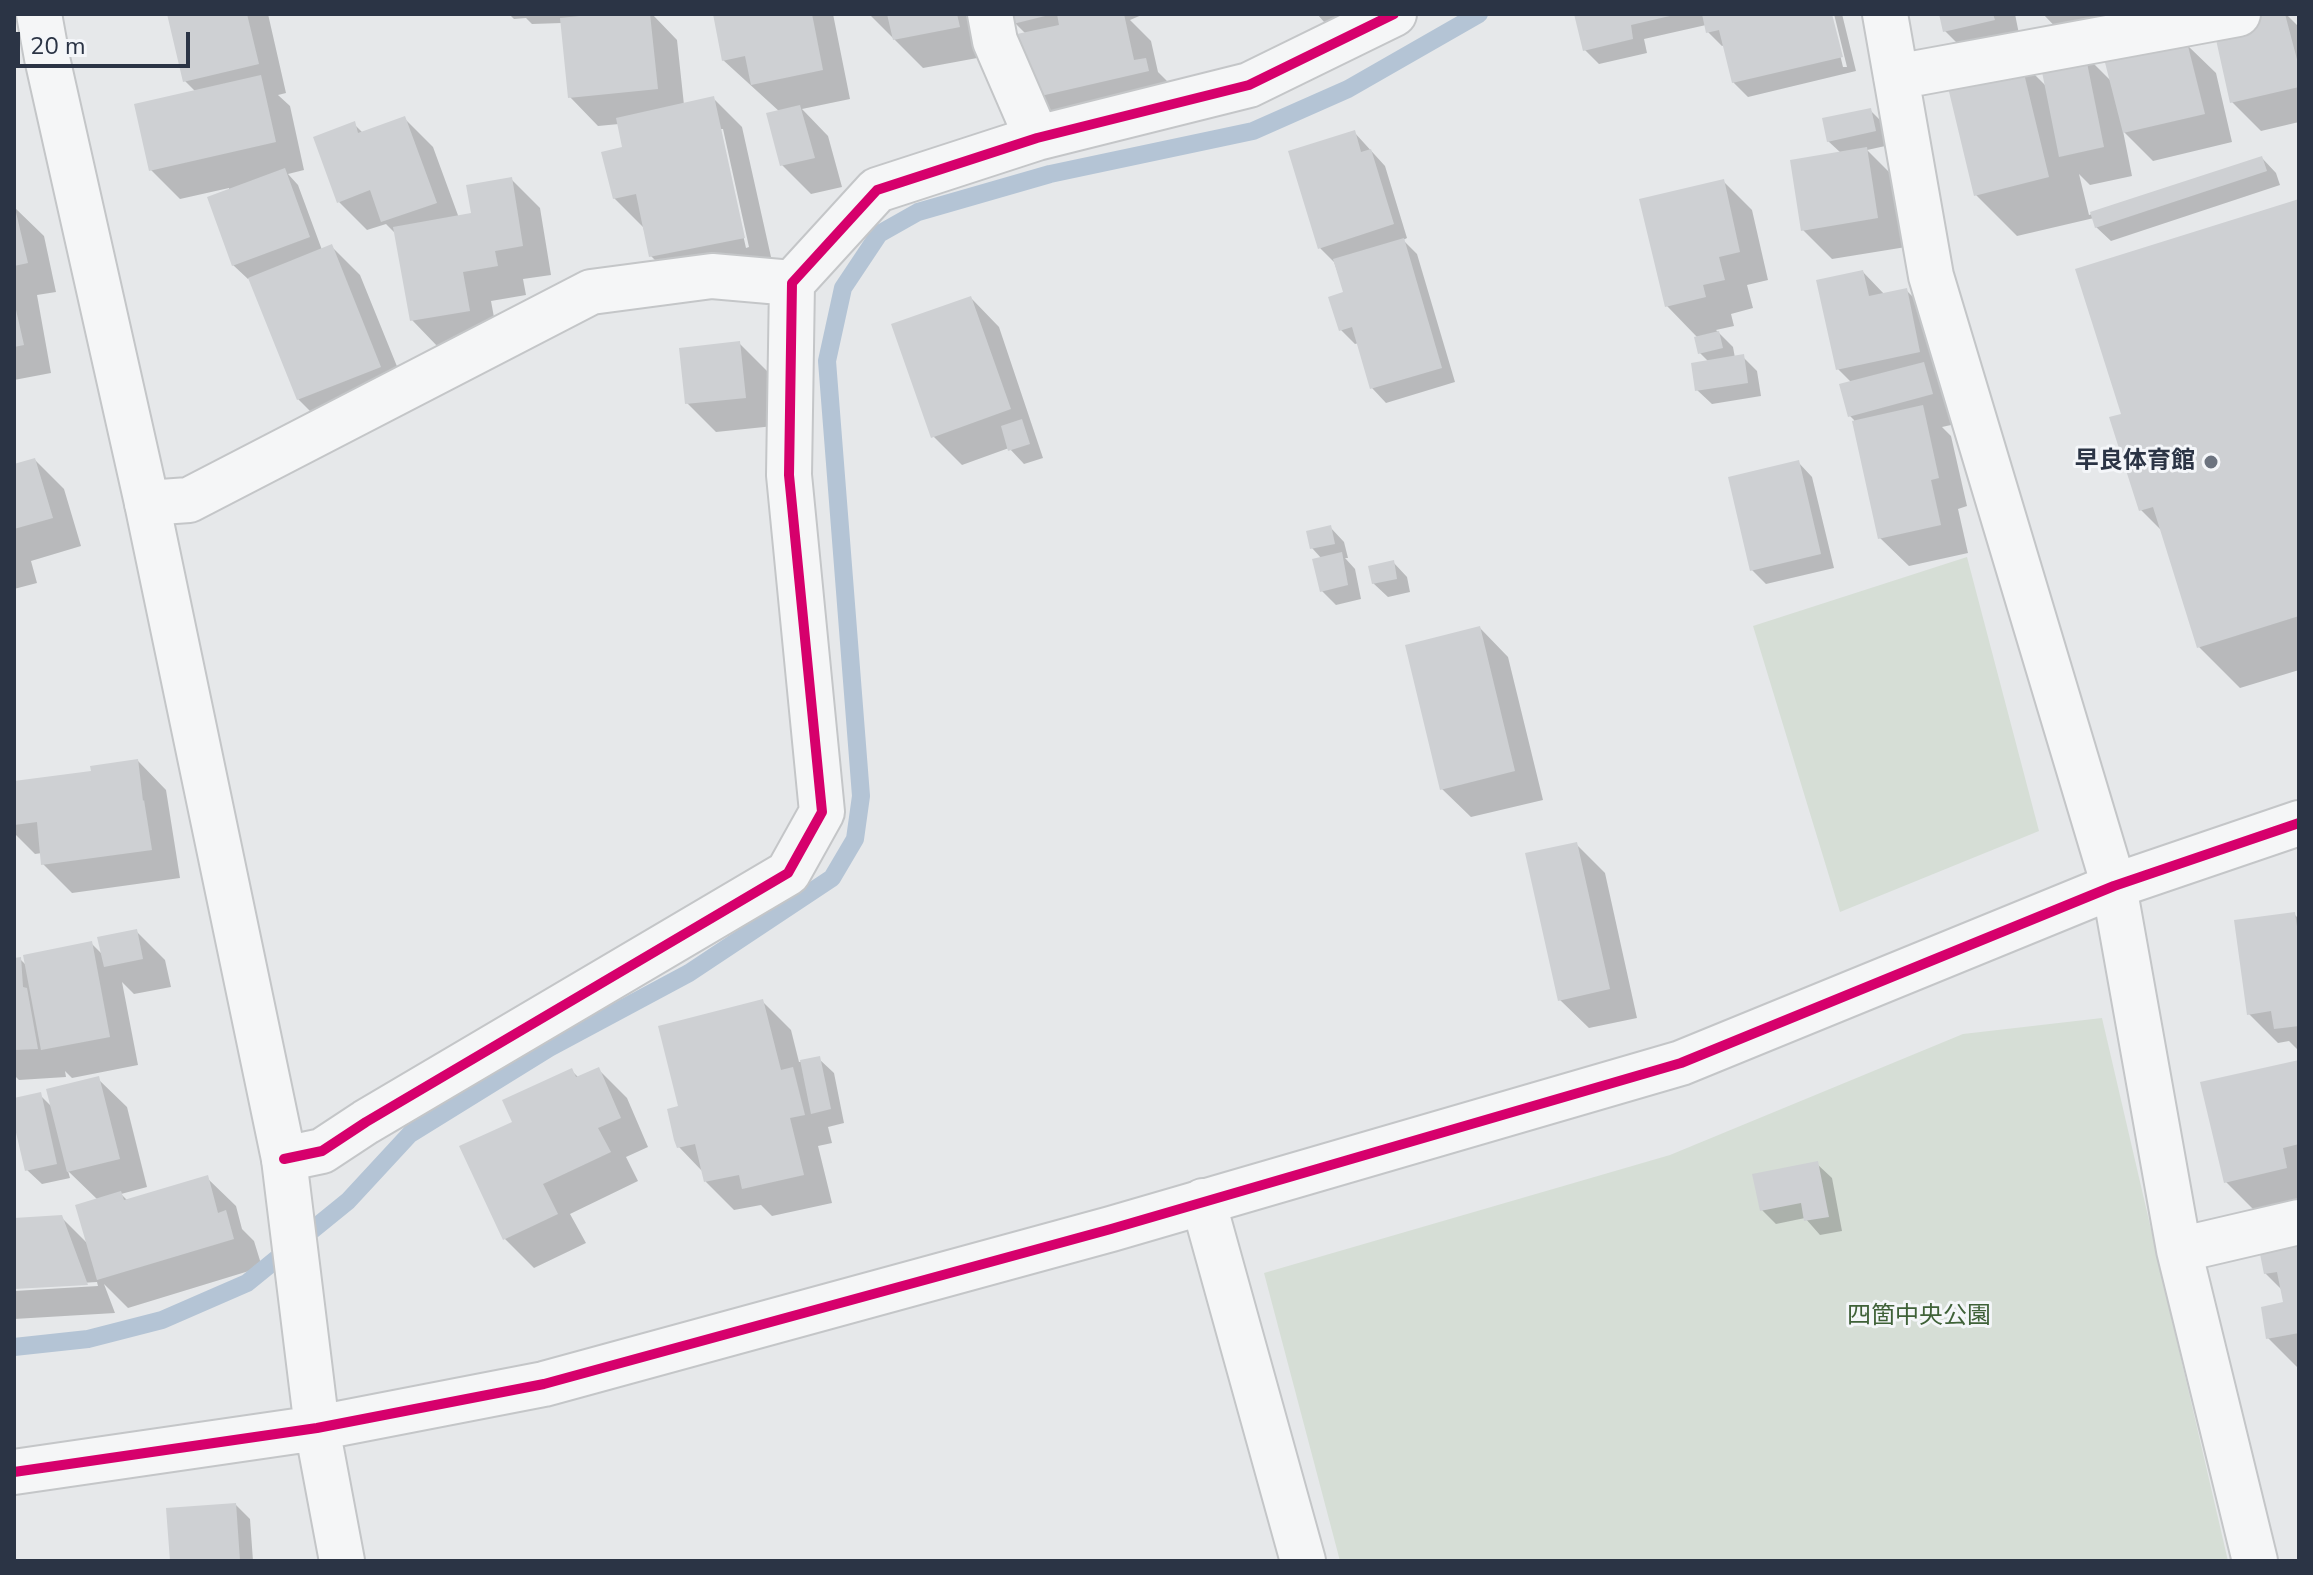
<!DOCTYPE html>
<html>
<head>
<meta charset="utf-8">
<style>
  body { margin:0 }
  #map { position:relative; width:2313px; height:1575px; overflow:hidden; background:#e6e8ea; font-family:"Nunito Sans",sans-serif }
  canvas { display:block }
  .frame { position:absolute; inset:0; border:16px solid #2b3445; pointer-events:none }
  .scale { position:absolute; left:16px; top:32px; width:174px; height:36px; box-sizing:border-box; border:4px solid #2b3445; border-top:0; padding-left:10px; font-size:24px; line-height:28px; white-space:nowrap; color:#2b3445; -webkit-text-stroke:6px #f4f6f9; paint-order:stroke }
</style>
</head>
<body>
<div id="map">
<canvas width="2313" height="1575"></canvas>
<div class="frame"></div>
<div class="scale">20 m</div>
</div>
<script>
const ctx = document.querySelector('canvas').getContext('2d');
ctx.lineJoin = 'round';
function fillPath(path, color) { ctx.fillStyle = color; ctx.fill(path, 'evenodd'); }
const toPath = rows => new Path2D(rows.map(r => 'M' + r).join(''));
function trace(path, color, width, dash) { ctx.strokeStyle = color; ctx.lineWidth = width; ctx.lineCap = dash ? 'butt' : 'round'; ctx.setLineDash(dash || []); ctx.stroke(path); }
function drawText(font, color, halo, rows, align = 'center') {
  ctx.font = font + ' "Nunito Sans","Noto Sans JP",sans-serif'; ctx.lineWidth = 6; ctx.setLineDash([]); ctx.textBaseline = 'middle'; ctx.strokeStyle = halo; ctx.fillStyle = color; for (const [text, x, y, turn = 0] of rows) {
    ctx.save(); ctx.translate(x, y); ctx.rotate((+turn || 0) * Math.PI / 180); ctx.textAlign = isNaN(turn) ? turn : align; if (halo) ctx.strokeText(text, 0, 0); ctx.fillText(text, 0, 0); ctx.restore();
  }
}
const green = toPath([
  [1967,557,2039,831,1840,912,1753,626],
  [2102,1018,2228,1561,1340,1561,1264,1273,1670,1155,1963,1034]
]);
const shadow = toPath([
  [169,14,268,14,286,93,278,95,290,106,304,170,288,174,298,185,322,250,332,247,360,275,409,396,327,428,298,399,250,278,248,279,233,265,229,188,180,199,151,170,196,92,185,81],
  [509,14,587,14,587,17,652,14,677,40,684,105,713,98,742,127,773,266,680,285,651,256,643,227,614,198,625,149,619,124,598,126,570,97,562,23,532,24,526,18,514,19],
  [719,129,723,129,749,247,746,248],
  [715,14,833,14,850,99,802,109,828,136,842,187,811,194,782,165,780,112,723,60],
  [869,14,980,14,988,56,923,68],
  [1013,14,1144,14,1130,20,1151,41,1158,72,1175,89,1063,126,1034,97,1026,34,1015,23],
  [1317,14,1360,14,1325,23],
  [1576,14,1830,14,1843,67,1847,67,1834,14,1842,14,1856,71,1748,97,1733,82,1725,45,1722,46,1708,32,1706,25,1644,39,1647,53,1599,64,1585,50],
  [1941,14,2015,14,2022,49,1974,60,1945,31],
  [2043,14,2115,14,2118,31,2069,41],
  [2268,14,2286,14,2299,27,2299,122,2261,131,2232,102],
  [2187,45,2216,73,2232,142,2153,161,2123,131,2132,176,2090,185,2079,174,2089,215,2262,158,2276,173,2280,185,2111,241,2096,227,2094,218,2017,236,1976,195,2019,59,2047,87,2085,55,2112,82],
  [1871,111,1885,125,1890,145,1867,150,1895,178,1906,247,1832,259,1803,230,1841,153,1828,141],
  [404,118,433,147,459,218,473,215,511,179,540,208,551,275,523,279,526,295,491,301,498,339,440,349,412,320,397,235,386,224,367,230,339,202,354,124,363,133],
  [1354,132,1385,166,1407,238,1403,240,1417,254,1455,382,1386,403,1372,388,1359,343,1355,344,1341,330,1345,293,1334,262,1320,248],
  [1723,181,1752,210,1768,280,1747,285,1753,308,1731,314,1734,326,1716,330,1733,347,1735,358,1743,357,1757,371,1761,396,1712,404,1697,390,1709,362,1700,353,1698,338,1667,306],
  [2299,201,2299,670,2240,688,2199,647,2162,531,2141,510,2123,416],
  [14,207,44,236,56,292,37,295,51,373,14,380],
  [1863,272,1885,295,1906,290,1935,319,1960,423,1942,427,1951,436,1967,506,1958,509,1968,553,1909,566,1880,538,1854,420,1850,416,1852,383,1838,369],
  [971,298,999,327,1043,458,1024,464,1009,448,962,465,933,436],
  [739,343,768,372,774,426,716,432,687,403],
  [35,460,64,489,81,546,31,561,37,583,14,589,14,466],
  [1798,462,1812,477,1834,568,1766,584,1752,570],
  [1330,527,1344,542,1348,558,1345,558,1355,569,1361,599,1336,605,1321,590,1322,559,1312,548],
  [1393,562,1407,577,1410,592,1388,597,1373,583],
  [1480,628,1508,657,1543,800,1471,817,1442,789],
  [138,761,166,790,180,878,72,893,43,864,42,853,35,854,14,833,14,783,93,773],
  [1576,844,1605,873,1637,1018,1589,1028,1560,1000],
  [2294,914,2299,919,2299,1051,2289,1041,2278,1043,2249,1014],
  [136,931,165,960,171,987,134,994,122,982,138,1065,72,1078,65,1071,66,1077,19,1080,14,1075,14,960,20,959,27,966,91,943,104,956],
  [762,1001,791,1030,799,1062,819,1059,834,1073,844,1123,828,1127,832,1143,818,1146,832,1203,772,1216,761,1205,734,1210,706,1182,703,1172,679,1147,681,1107],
  [2299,1062,2299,1200,2255,1211,2226,1182],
  [571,1070,579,1078,599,1070,627,1098,648,1147,626,1157,638,1181,570,1214,586,1243,534,1268,505,1239,514,1123],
  [98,1079,127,1107,147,1187,121,1194,128,1201,207,1178,236,1206,242,1229,254,1241,262,1267,128,1308,104,1284,115,1313,14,1319,14,1291,98,1286,97,1282,14,1287,14,1221,61,1217,88,1244,98,1200,68,1171,70,1178,42,1184,27,1170,14,1115,14,1100,40,1095,53,1108],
  [1817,1164,1832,1178,1842,1231,1820,1235,1805,1218,1776,1224,1762,1210],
  [2299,1228,2299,1366,2297,1367,2268,1338,2285,1304,2282,1290,2265,1273,2276,1253],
  [236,1505,250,1519,253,1561,172,1561]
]);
const stream = toPath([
  [14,1347,88,1339,162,1320,247,1283,348,1201,410,1134,549,1048,689,973,832,878,855,839,861,796,827,361,843,288,879,234,918,212,1050,174,1253,131,1348,89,1479,14]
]);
const building = toPath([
  [167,14,247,14,259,64,183,82],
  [600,14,650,14,658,89,568,98,560,18],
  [713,14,812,14,823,70,751,85,745,56,722,61],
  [887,14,957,14,960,27,893,40],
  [1011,14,1048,14,1049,15,1013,24],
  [1057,14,1124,14,1134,60,1146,58,1149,71,1032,98,1017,34,1059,25],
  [1574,14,1674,14,1674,15,1631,25,1633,39,1583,51],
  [1702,14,1832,14,1843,57,1732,83,1719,30,1706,33],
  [1939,14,1993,14,1995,20,1943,32],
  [2260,14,2285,14,2299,67,2299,87,2230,103,2213,26],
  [2187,42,2205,114,2123,133,2100,43],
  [2085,53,2104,147,2059,157,2040,62],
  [2020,57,2049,177,1974,196,1945,75],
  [261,75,276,142,149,171,134,104],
  [714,96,745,238,649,257,636,194,613,199,601,152,622,147,616,118],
  [800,105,815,158,780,166,766,113],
  [1871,108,1876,131,1827,142,1822,118],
  [405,116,437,203,381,222,370,190,337,203,313,137,355,121,358,133],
  [1355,130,1361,152,1371,149,1394,224,1318,249,1288,151],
  [1867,147,1878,218,1801,231,1790,160],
  [2262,156,2267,171,2095,228,2090,212],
  [285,168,310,237,232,266,207,197],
  [512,177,523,246,495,251,498,266,463,272,470,311,410,321,393,227,471,213,466,185],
  [1724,179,1740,252,1719,257,1725,280,1703,285,1706,297,1665,307,1639,199],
  [2299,199,2299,616,2197,648,2153,507,2139,511,2109,417,2121,414,2075,269],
  [14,204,28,263,14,266],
  [1404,238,1442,368,1370,389,1352,327,1339,331,1328,297,1343,292,1333,259],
  [332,244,381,367,297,400,248,278],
  [1863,270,1869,296,1907,288,1920,352,1836,370,1816,280],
  [971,296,1011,409,931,438,891,324],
  [14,301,24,345,14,347],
  [1719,331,1723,348,1698,354,1694,337],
  [740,341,746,398,685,404,679,348],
  [1744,354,1748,383,1695,391,1691,363],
  [1924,362,1933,394,1848,417,1839,384],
  [1923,405,1939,478,1931,480,1941,525,1878,539,1852,421],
  [1022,419,1030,444,1008,451,1001,426],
  [35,458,53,518,14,529,14,464],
  [1799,460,1821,554,1750,571,1728,477],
  [1331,525,1335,544,1310,549,1306,531],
  [1342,552,1348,585,1320,592,1312,559],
  [1394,560,1397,579,1372,584,1368,566],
  [1480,626,1515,771,1440,790,1405,645],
  [138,759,143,801,144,800,152,850,41,865,37,822,14,825,14,781,91,771,90,766],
  [1577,842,1610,989,1558,1001,1525,853],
  [2295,912,2299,941,2299,1026,2274,1029,2271,1011,2247,1015,2234,920],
  [137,929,143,959,104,967,97,937],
  [92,941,110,1037,41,1050,23,955],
  [21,957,23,987,27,988,38,1049,14,1050,14,958],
  [763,999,781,1070,793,1067,805,1115,790,1118,804,1175,742,1189,739,1175,704,1182,695,1144,677,1148,674,1140,667,1109,678,1106,658,1026],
  [820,1056,831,1109,811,1114,800,1060],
  [2299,1060,2299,1144,2283,1148,2287,1168,2224,1183,2200,1082],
  [599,1067,621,1118,598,1128,611,1152,543,1184,558,1214,503,1240,459,1146,512,1122,502,1100,572,1068,576,1077],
  [99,1076,120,1159,67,1172,46,1089],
  [41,1092,57,1164,25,1171,14,1124,14,1098],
  [1818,1161,1829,1217,1804,1221,1801,1203,1760,1211,1752,1174],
  [208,1175,218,1213,226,1210,234,1239,97,1280,75,1205,121,1191,124,1200],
  [62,1215,88,1285,14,1289,14,1218],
  [2299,1226,2299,1333,2266,1339,2261,1307,2283,1302,2277,1272,2264,1274,2260,1254,2274,1251,2272,1240],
  [236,1503,240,1561,170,1561,166,1508]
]);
const minor = toPath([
  [990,14,995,41,1037,138],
  [1885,14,1931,276,2114,886,2179,1250,2255,1561],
  [1896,77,2238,14],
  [147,503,189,500,591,292,712,276,792,283],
  [284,1159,322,1151,366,1122,788,873,822,812,789,475,792,283,877,190,1037,138,1249,85,1394,14],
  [1203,1201,1303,1561],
  [2179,1250,2299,1222]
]);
const tertiary = toPath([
  [39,14,47,58,147,503,284,1159,317,1428,342,1561],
  [14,1472,317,1428,544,1384,1111,1229,1681,1063,2114,886,2299,823]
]);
const cycleway = toPath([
  [284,1159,322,1151,366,1122,788,873,822,812,789,475,792,283,877,190,1037,138,1249,85,1394,14],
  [14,1472,317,1428,544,1384,1111,1229,1681,1063,2114,886,2299,823]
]);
const markers = [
  [2211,462,8,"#6c737f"]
];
const poiNames = [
  ["早良体育館",2195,462]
];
const parkNames = [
  ["四箇中央公園",1919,1317]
];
fillPath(green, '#d6ded6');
fillPath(shadow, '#0003');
trace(stream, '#b4c4d5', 18);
fillPath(building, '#ced0d3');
trace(minor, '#c4c6c8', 48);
trace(tertiary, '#c4c6c8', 48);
trace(minor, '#f5f6f7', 44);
trace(tertiary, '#f5f6f7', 44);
trace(cycleway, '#d6006c', 10);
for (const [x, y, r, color] of markers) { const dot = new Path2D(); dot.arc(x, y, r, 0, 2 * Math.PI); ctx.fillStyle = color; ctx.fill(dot); trace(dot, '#f4f6f9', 3); }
drawText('bold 24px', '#2b3445', '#f4f6f9', poiNames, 'right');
drawText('24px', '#3f6138', '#f4f6f9', parkNames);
</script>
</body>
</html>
